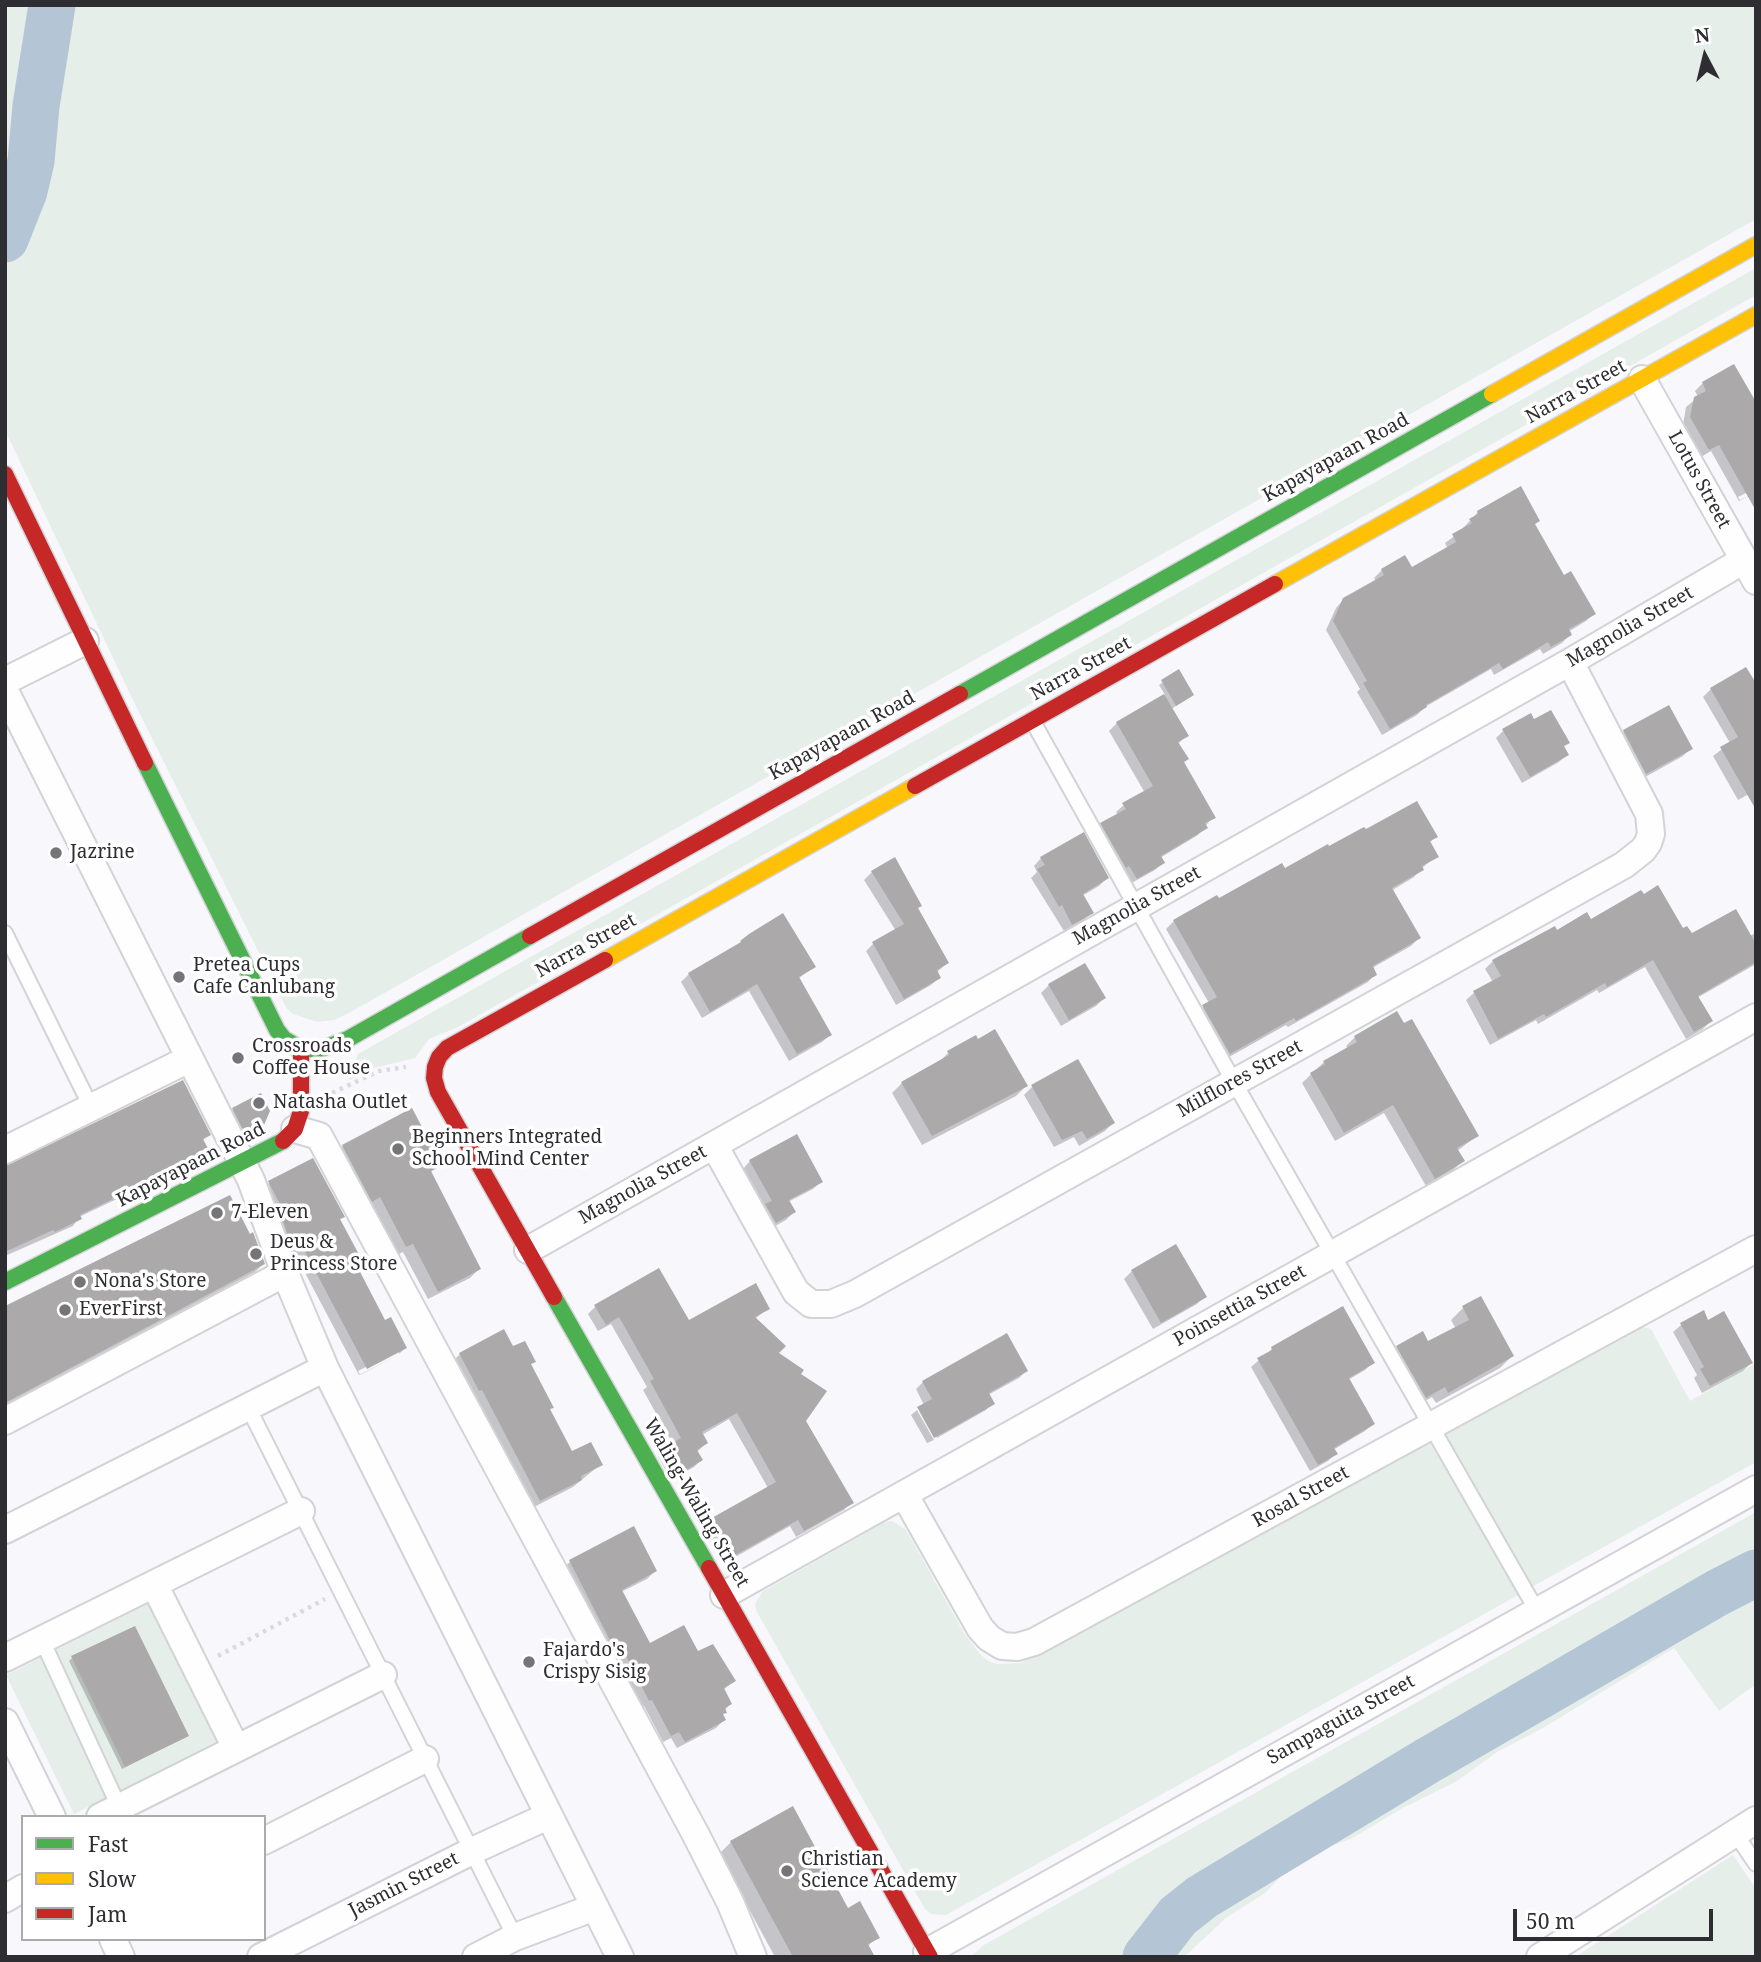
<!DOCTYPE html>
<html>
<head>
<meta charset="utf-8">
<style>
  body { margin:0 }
  #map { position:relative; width:1761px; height:1962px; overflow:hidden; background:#f7f7fc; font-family:"Noto Serif",serif }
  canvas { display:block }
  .frame { position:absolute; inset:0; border:7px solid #2e2e32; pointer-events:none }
  .legend { position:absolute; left:21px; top:1815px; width:245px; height:126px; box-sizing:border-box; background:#fff; border:2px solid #ababad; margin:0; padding:9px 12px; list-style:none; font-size:21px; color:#2e2e32 }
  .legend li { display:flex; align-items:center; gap:14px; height:35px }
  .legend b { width:35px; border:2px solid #ababad }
  .north { position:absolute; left:1670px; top:21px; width:70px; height:70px; -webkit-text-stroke:5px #fff; paint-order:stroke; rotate:353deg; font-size:19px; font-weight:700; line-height:28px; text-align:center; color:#2e2e32 }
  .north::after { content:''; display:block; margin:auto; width:24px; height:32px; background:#2e2e32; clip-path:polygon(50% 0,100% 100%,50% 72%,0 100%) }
  .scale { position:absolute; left:1513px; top:1909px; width:200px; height:32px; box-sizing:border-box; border:4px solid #2e2e32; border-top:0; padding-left:9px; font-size:21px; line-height:24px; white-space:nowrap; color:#2e2e32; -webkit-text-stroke:5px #fff; paint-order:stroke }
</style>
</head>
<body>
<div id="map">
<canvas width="1761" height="1962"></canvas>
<div class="frame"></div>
<ul class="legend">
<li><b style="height:9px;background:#4caf50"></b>Fast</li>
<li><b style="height:9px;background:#ffc107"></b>Slow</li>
<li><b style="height:9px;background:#c62828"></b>Jam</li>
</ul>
<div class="north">N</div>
<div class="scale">50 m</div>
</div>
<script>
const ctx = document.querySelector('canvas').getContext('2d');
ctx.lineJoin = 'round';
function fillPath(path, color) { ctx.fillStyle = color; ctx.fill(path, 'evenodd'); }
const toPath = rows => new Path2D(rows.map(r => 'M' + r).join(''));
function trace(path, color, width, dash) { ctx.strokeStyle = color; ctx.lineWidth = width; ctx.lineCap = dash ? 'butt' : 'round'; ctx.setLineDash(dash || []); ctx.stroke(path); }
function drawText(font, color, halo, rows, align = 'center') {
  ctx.font = font + ' "Noto Serif",serif'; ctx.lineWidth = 7; ctx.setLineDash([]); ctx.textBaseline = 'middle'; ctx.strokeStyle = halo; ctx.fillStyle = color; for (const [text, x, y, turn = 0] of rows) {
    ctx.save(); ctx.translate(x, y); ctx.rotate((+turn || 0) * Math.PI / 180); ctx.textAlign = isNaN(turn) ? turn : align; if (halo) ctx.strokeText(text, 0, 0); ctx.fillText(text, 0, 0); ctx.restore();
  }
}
const green = toPath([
  [5,5,1756,5,1756,219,347,1014,334,1020,317,1022,293,1014,287,1009,133,700,5,430],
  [1756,268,1756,295,458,1027,429,1039,415,1058,374,1068,350,1080,349,1078,358,1054],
  [1639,1326,1651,1329,1690,1401,1756,1363,1756,1462,1532,1587,1443,1434],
  [1429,1441,1520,1594,946,1915,931,1914,925,1909,757,1612,755,1604,762,1592,885,1522,892,1521,906,1530,964,1633,980,1654,988,1661,998,1664,1021,1663,1049,1650],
  [1756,1512,1756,1684,1719,1711,1674,1648,1543,1728,1497,1752,1457,1781,1401,1809,1351,1839,1300,1856,1265,1893,1226,1918,1184,1957,970,1957,984,1945],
  [153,1601,221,1739,74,1814,6,1675],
  [1733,1855,1756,1889,1756,1957,1575,1957]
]);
const shadow = toPath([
  [1703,383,1756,488,1738,497,1740,500,1756,492,1739,501,1711,451,1701,457,1683,425,1686,407,1698,397,1695,391],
  [1478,512,1533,525,1564,577,1594,614,1586,621,1568,632,1570,635,1562,643,1543,654,1540,649,1494,675,1491,669,1425,707,1417,715,1382,735,1357,692,1360,689,1326,630,1336,608,1344,599,1376,581,1374,578,1382,570,1411,569,1448,549,1445,543,1464,529,1463,528],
  [1178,672,1189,698,1171,709,1186,736,1178,744,1182,763,1213,817,1198,835,1160,858,1163,863,1155,870,1128,885,1094,832,1101,824,1118,815,1116,812,1124,805,1145,793,1109,731,1117,723,1165,695,1159,685],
  [1756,687,1756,790,1738,800,1713,756,1730,743,1703,697,1711,689],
  [1533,722,1568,743,1563,747,1567,754,1559,762,1522,783,1496,738,1503,731],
  [1624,731,1691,748,1683,756,1638,781,1616,739],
  [1436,837,1429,843,1436,856,1421,869,1414,877,1391,891,1419,938,1411,946,1372,968,1375,974,1368,982,1288,1027,1286,1025,1222,1061,1195,1014,1209,1003,1166,929,1174,921,1329,848],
  [1041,858,1107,878,1099,886,1082,896,1091,912,1084,920,1064,931,1031,878,1037,872,1034,866],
  [872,872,916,909,947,963,936,973,939,978,931,985,896,1005,866,951,873,944,896,931,864,880],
  [1590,921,1682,931,1691,935,1749,936,1756,933,1756,964,1697,998,1711,1021,1703,1029,1686,1039,1645,967,1599,993,1597,990,1538,1024,1536,1020,1490,1045,1466,1000,1474,993,1493,982,1485,969,1493,961,1557,932],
  [750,935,814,966,798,979,830,1035,822,1042,789,1061,749,991,702,1018,681,982,689,974,736,947],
  [1049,985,1104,998,1096,1006,1061,1026,1041,993],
  [1355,1037,1477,1136,1457,1151,1463,1161,1453,1170,1426,1186,1384,1113,1335,1141,1302,1083,1324,1062,1348,1049,1346,1046],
  [975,1038,1026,1086,1016,1096,922,1145,892,1093,902,1083,937,1064,948,1053],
  [1032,1087,1113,1123,1105,1131,1079,1146,1074,1137,1054,1147,1024,1095],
  [233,1109,263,1124,254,1133,242,1138,226,1117],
  [209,1135,202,1141,209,1154,201,1161,143,1192,121,1201,119,1198,79,1217,73,1226,5,1256,5,1167],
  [343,1146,434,1165,435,1168,430,1173,479,1269,470,1278,428,1299,403,1252,397,1255,334,1155],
  [750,1161,821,1182,813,1189,788,1202,794,1212,786,1220,768,1230,764,1208,743,1169],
  [269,1183,339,1220,355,1267,384,1323,405,1348,399,1354,399,1350,358,1371,360,1375,398,1355,359,1375,294,1252,286,1256,262,1190],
  [263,1264,255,1272,5,1405,5,1310],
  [1132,1271,1204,1297,1197,1304,1153,1329,1124,1279],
  [1480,1298,1512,1356,1500,1368,1436,1403,1432,1397,1413,1408,1385,1359,1397,1347,1427,1343,1456,1329,1451,1320,1463,1308],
  [596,1306,689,1322,768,1308,755,1319,777,1353,799,1374,804,1421,851,1502,844,1510,796,1537,790,1526,723,1564,703,1528,711,1520,768,1488,729,1419,702,1435,706,1443,697,1452,701,1460,694,1467,671,1480,658,1456,673,1444,643,1390,647,1387,611,1324,598,1331,588,1314],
  [1707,1322,1751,1363,1743,1371,1702,1393,1694,1378,1697,1375,1673,1332,1681,1325],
  [504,1332,513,1349,530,1365,548,1410,571,1454,601,1464,573,1487,532,1508,452,1362,460,1354],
  [1272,1349,1372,1363,1365,1370,1348,1380,1373,1424,1365,1431,1333,1450,1335,1454,1328,1461,1310,1471,1251,1367],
  [1026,1371,1019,1378,988,1395,993,1403,986,1410,937,1438,920,1408,924,1405,916,1389,923,1382],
  [917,1410,934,1440,927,1443,911,1415],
  [633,1529,655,1571,647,1579,621,1592,649,1646,697,1654,734,1681,723,1690,730,1704,721,1715,724,1720,716,1728,677,1748,671,1738,663,1742,644,1706,641,1707,613,1653,607,1656,562,1569,570,1562],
  [72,1658,187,1736,122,1769,69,1661],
  [731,1842,847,1910,877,1937,867,1947,873,1957,775,1957,719,1854]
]);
const river = toPath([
  [5,239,24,191,31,161,36,106,52,5],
  [1146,1957,1178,1916,1202,1897,1427,1761,1717,1593,1756,1573]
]);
const building = toPath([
  [1734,364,1756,402,1756,511,1719,445,1709,450,1690,417,1694,397,1706,391,1702,382],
  [1521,486,1540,521,1535,524,1564,575,1571,571,1596,614,1569,629,1572,635,1551,647,1548,642,1503,669,1499,663,1426,705,1427,707,1390,729,1363,683,1367,681,1333,621,1343,598,1384,575,1381,569,1405,555,1412,567,1456,542,1452,534,1472,523,1469,519,1478,514,1477,511],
  [1746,667,1756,683,1756,810,1720,747,1738,737,1710,688],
  [1179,669,1194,695,1176,706,1161,680],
  [1164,694,1189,736,1178,742,1189,759,1184,762,1216,818,1205,823,1208,828,1161,856,1165,863,1137,879,1129,866,1126,868,1100,823,1126,809,1122,803,1153,786,1116,722],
  [1669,705,1693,749,1646,774,1623,730],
  [1551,710,1570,743,1564,746,1569,755,1530,777,1502,729,1531,713,1534,719],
  [1417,801,1438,837,1430,841,1439,857,1422,866,1424,870,1392,888,1421,938,1373,966,1377,975,1296,1021,1294,1018,1230,1054,1202,1005,1217,997,1173,920,1217,895,1219,898,1282,863,1285,868,1328,844,1329,846,1364,827,1366,829],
  [1084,832,1109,878,1083,894,1094,913,1072,925,1062,905,1059,907,1037,869,1045,865,1040,857],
  [895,857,922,906,918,908,949,963,937,970,941,978,904,999,872,942,904,924,871,871],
  [1658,885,1683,928,1687,926,1692,933,1736,909,1756,944,1756,962,1698,996,1713,1021,1694,1032,1653,960,1607,987,1605,983,1546,1017,1544,1014,1498,1039,1473,991,1501,976,1492,960,1555,926,1557,930,1587,912,1591,919,1641,890,1644,894],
  [783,913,816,967,799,977,832,1035,797,1054,757,984,710,1012,688,973,741,942,740,941,749,934],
  [1085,963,1106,998,1069,1020,1048,984],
  [1397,1011,1404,1023,1412,1019,1479,1136,1457,1148,1465,1161,1435,1179,1393,1105,1344,1133,1310,1073,1325,1064,1323,1061,1357,1042,1354,1036],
  [995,1029,1028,1086,932,1136,901,1082,949,1055,947,1051,976,1035,978,1039],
  [1078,1059,1115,1123,1087,1139,1082,1131,1062,1140,1031,1085],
  [183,1080,211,1135,203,1139,211,1154,152,1185,129,1194,127,1192,80,1215,82,1219,55,1232,53,1230,5,1252,5,1166],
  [261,1093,270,1111,264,1125,251,1131,242,1128,232,1108],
  [412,1108,440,1161,435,1164,437,1168,431,1171,481,1269,438,1292,413,1244,406,1247,380,1197,372,1202,342,1145],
  [797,1134,823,1182,789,1200,796,1212,776,1223,765,1204,772,1201,749,1160],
  [313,1158,345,1217,340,1219,363,1262,357,1266,385,1320,391,1317,407,1348,367,1369,302,1246,293,1250,281,1216,285,1214,268,1181],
  [230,1195,250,1234,253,1232,265,1264,5,1403,5,1306],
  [1176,1244,1207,1297,1161,1323,1131,1270],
  [659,1268,689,1320,756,1283,770,1309,755,1317,786,1346,779,1353,804,1370,801,1374,827,1391,806,1421,854,1503,804,1531,798,1520,732,1557,710,1519,776,1482,737,1413,702,1432,708,1443,697,1450,703,1460,680,1474,664,1447,681,1438,650,1381,654,1379,619,1317,606,1325,594,1305],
  [1481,1296,1514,1356,1448,1393,1445,1387,1426,1398,1396,1346,1423,1331,1428,1341,1469,1320,1462,1306],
  [1343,1306,1375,1363,1349,1378,1375,1424,1334,1448,1338,1454,1318,1465,1257,1358,1272,1350,1271,1347],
  [1704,1310,1708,1320,1724,1311,1753,1363,1710,1386,1700,1369,1704,1367,1680,1323],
  [504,1329,513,1346,525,1341,536,1362,531,1364,554,1408,550,1409,572,1451,591,1442,603,1465,581,1476,582,1480,540,1501,482,1390,479,1391,459,1353],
  [1007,1333,1028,1371,989,1393,995,1404,934,1438,917,1407,932,1399,922,1381],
  [634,1526,657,1571,622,1590,650,1643,684,1625,698,1651,713,1644,736,1681,724,1688,732,1704,725,1708,727,1713,723,1714,726,1720,685,1742,679,1732,671,1736,652,1700,649,1701,621,1646,615,1650,569,1560],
  [135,1626,189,1736,125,1767,71,1656],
  [793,1806,848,1908,860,1901,880,1938,868,1944,875,1957,793,1957,730,1841]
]);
const path = toPath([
  [332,1093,379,1071,406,1067],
  [218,1656,325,1599]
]);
const lane = toPath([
  [1032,720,1234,1082,1537,1611],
  [5,933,91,1107],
  [248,1407,515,1937],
  [42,1640,119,1807],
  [1735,1833,1756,1864]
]);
const street = toPath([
  [1642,379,1756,581],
  [5,681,85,641],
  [5,691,251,1180,285,1273,325,1368,620,1957],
  [295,1129,319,1136,696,1835,730,1902,753,1957],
  [714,1145,796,1292,811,1304,831,1304,855,1294,1624,865,1643,850,1648,843,1651,834,1649,814,1570,662],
  [5,1150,189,1059],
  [528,1250,1570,662,1744,560],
  [5,1421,285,1273],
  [904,1494,980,1628,989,1638,1002,1646,1017,1647,1034,1642,1756,1249],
  [5,1530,325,1368],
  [154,1584,236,1748],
  [724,1595,1756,1017],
  [5,1658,301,1511],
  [5,1722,52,1817],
  [100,1817,383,1675],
  [264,1841,425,1759],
  [5,1899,23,1888],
  [113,1939,121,1957],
  [927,1952,1756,1489],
  [261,1957,472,1851,548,1816],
  [476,1957,515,1937,595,1907],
  [1540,1957,1756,1820]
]);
const fast = toPath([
  [960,694,1492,394],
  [145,763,277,1030,284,1039,301,1049,322,1049,348,1039,530,936],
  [5,1282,283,1141],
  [554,1297,709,1568]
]);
const slow = toPath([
  [1492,394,1756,245],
  [1275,584,1756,315],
  [605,960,915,786]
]);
const jam = toPath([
  [5,474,145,763],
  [915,786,1275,584],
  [530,936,960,694],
  [283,1141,295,1129,301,1111,301,1049],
  [554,1297,438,1092,434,1078,435,1067,439,1057,447,1048,605,960],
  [709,1568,930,1957]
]);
const markers = [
  [56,853,7,"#747479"],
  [179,977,7,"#747479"],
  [238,1058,7,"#747479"],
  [259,1103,7,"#747479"],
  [398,1149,7,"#747479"],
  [217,1213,7,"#747479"],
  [256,1254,7,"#747479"],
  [80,1282,7,"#747479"],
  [65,1310,7,"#747479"],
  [529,1662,7,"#747479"],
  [787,1871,7,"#747479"]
];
const streetNames = [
  ["Narra Street",1576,392,-29],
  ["Kapayapaan Road",1336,458,-29],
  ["Lotus Street",1699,480,61],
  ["Magnolia Street",1630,627,-30],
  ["Narra Street",1081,669,-29],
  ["Kapayapaan Road",842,736,-29],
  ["Magnolia Street",1137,906,-29],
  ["Narra Street",586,946,-29],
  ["Milflores Street",1240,1079,-29],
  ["Kapayapaan Road",191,1165,-27],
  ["Magnolia Street",643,1185,-29],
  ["Poinsettia Street",1240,1306,-29],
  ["Rosal Street",1301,1497,-29],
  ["Waling-Waling Street",696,1503,60],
  ["Sampaguita Street",1341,1720,-29],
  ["Jasmin Street",404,1885,-27]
];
const poiNames = [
  ["Jazrine",70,853],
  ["Pretea Cups",193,966],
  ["Cafe Canlubang",193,988],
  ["Crossroads",252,1047],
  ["Coffee House",252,1069],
  ["Natasha Outlet",273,1103],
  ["Beginners Integrated",412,1138],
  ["School Mind Center",412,1160],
  ["7-Eleven",231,1213],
  ["Deus &",270,1243],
  ["Princess Store",270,1265],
  ["Nona's Store",94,1282],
  ["EverFirst",79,1310],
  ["Fajardo's",543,1651],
  ["Crispy Sisig",543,1673],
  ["Christian",801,1860],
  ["Science Academy",801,1882]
];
fillPath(green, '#e5eee8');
fillPath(shadow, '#0003');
trace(river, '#b4c6d6', 47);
fillPath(building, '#aba9aa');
trace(lane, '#d2d3d7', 18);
trace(street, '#d2d3d7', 30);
trace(fast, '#d2d3d7', 19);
trace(slow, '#d2d3d7', 19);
trace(jam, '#d2d3d7', 19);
trace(path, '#dbdbdd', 4.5, [3.5, 5]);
trace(lane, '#fefeff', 14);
trace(street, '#fefeff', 26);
trace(fast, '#4caf50', 16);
trace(slow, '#ffc107', 16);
trace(jam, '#c62828', 16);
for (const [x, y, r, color] of markers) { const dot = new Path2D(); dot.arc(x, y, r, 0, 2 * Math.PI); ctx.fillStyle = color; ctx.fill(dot); trace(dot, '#fff', 2.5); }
drawText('19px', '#2e2e32', '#fff', streetNames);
drawText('19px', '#2e2e32', '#fff', poiNames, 'left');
</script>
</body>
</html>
